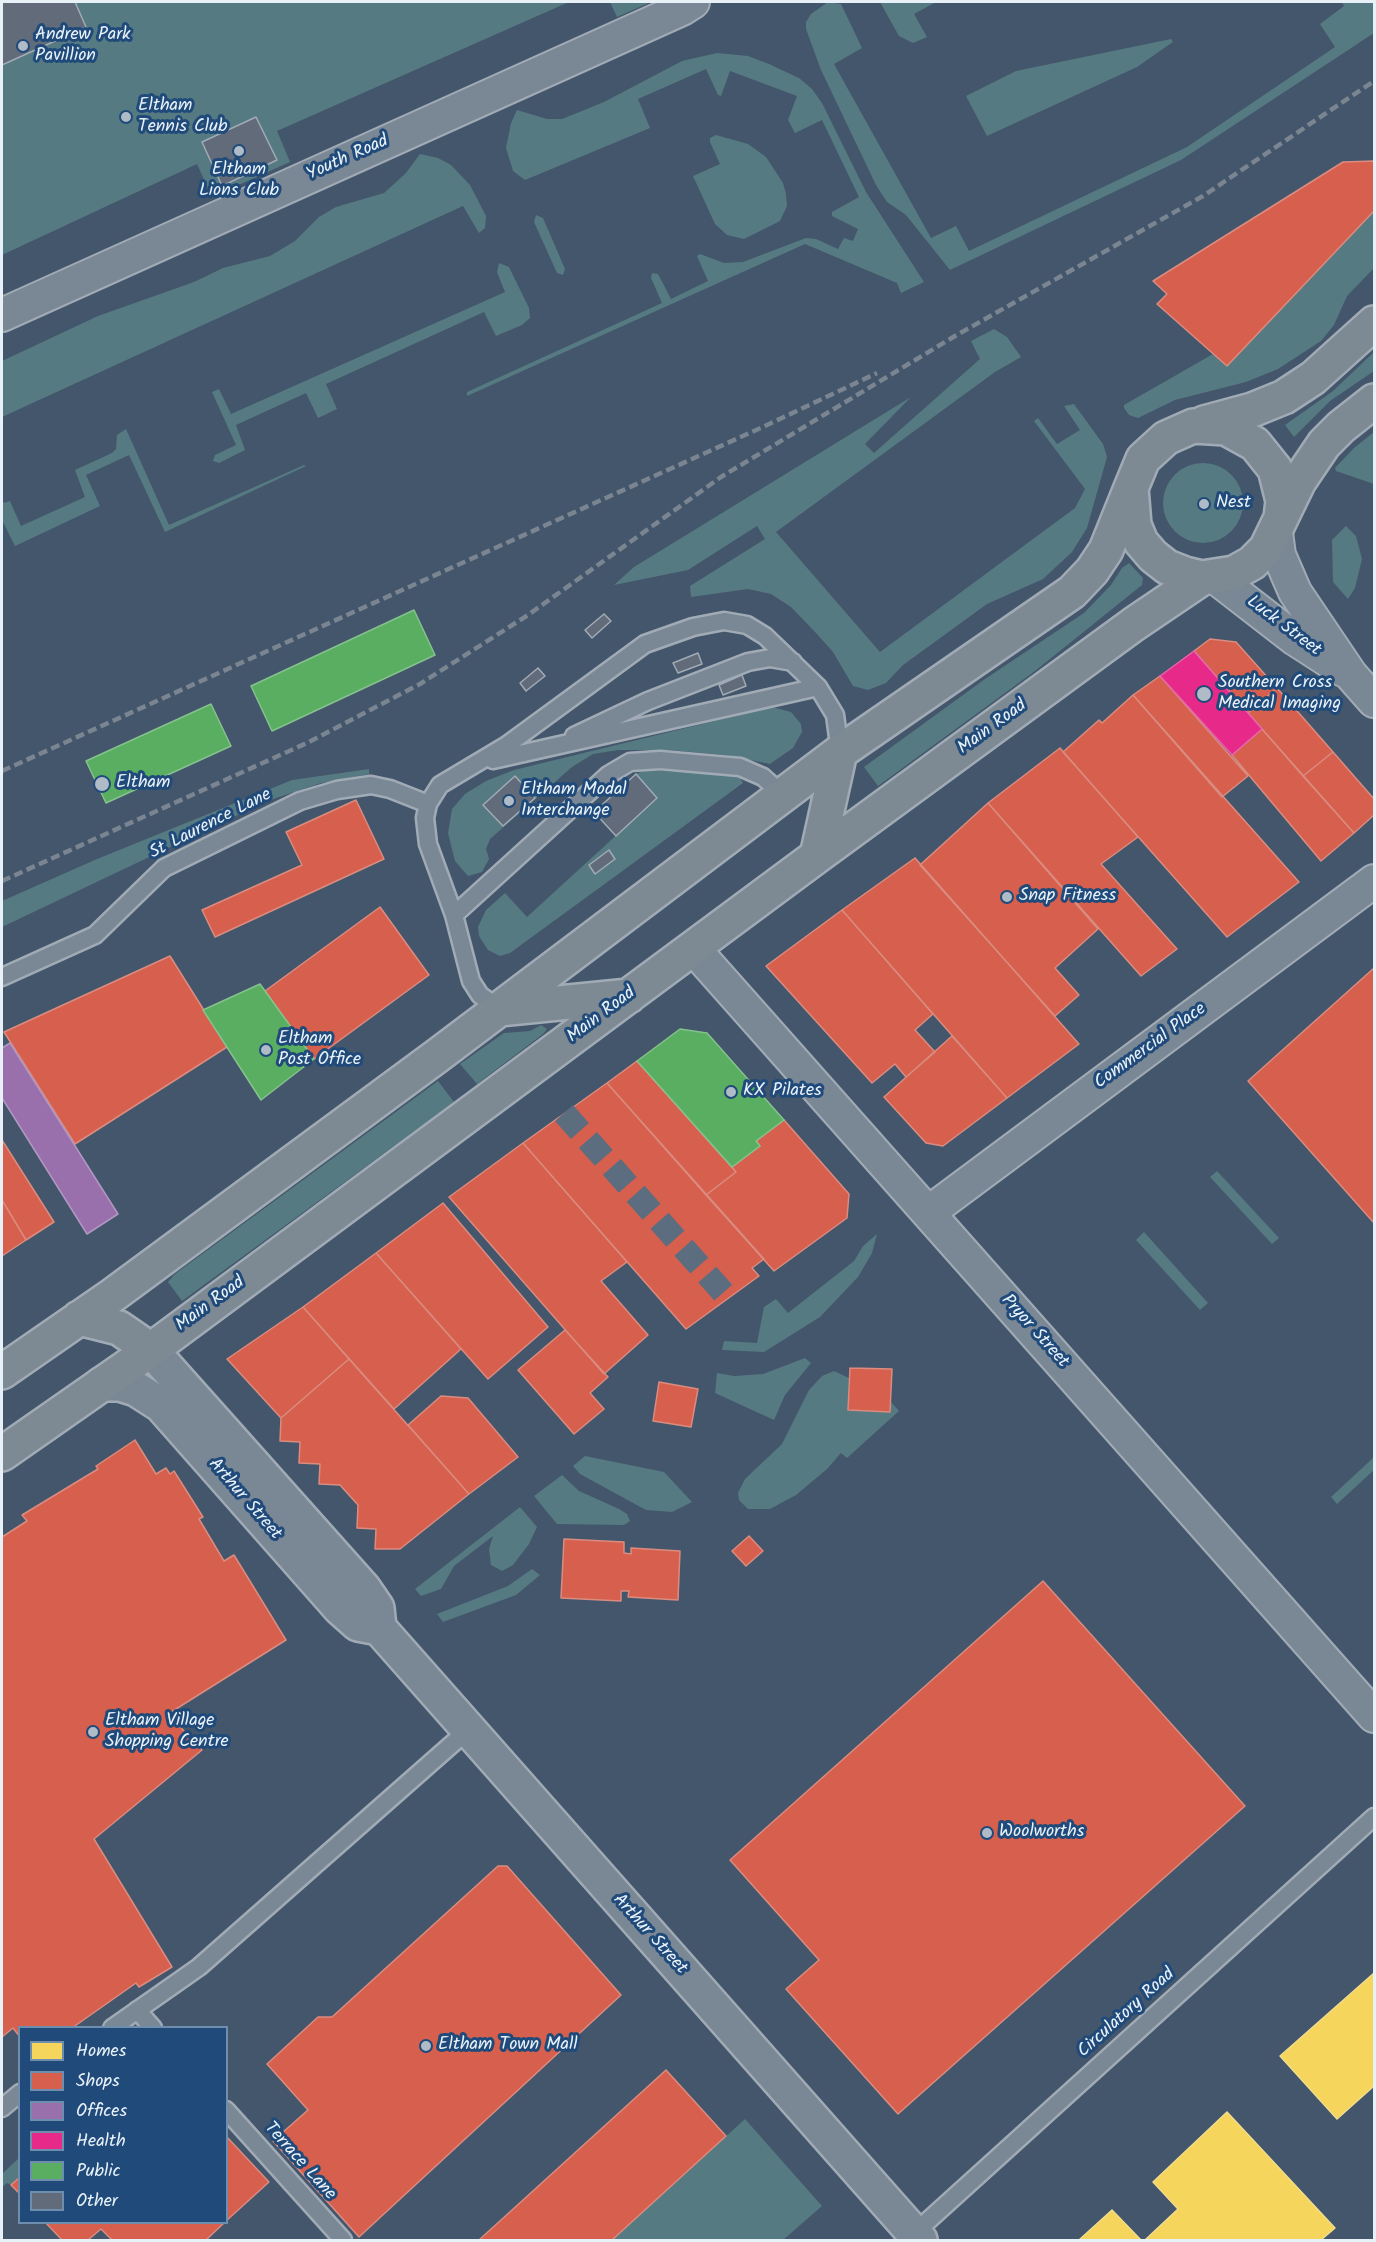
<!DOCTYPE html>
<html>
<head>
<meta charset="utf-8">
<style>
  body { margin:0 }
  #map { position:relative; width:1376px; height:2242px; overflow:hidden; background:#44566b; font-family:Kalam,sans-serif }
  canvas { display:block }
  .frame { position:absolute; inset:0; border:3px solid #e8f1f8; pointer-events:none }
  .legend { position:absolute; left:18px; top:2026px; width:210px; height:198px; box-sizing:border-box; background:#1f4a7a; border:2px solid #6f8dac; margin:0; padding:8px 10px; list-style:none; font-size:18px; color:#e8f1f8 }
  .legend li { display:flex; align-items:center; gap:12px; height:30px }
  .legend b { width:30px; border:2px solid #6f8dac }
</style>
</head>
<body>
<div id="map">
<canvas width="1376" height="2242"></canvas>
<div class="frame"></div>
<ul class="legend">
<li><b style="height:16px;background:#f6d55c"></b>Homes</li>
<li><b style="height:16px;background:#d6604d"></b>Shops</li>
<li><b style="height:16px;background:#9970ab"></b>Offices</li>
<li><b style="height:16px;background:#e7298a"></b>Health</li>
<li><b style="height:16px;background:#5aae61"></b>Public</li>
<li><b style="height:16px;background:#616b79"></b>Other</li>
</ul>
</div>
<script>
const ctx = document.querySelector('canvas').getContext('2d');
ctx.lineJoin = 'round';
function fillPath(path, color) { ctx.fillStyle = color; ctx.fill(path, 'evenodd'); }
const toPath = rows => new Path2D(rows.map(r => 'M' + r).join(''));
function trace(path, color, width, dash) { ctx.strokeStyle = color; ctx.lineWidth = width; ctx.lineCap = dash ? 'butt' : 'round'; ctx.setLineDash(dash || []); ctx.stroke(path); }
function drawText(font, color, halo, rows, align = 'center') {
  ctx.font = font + ' Kalam,sans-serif'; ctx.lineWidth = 6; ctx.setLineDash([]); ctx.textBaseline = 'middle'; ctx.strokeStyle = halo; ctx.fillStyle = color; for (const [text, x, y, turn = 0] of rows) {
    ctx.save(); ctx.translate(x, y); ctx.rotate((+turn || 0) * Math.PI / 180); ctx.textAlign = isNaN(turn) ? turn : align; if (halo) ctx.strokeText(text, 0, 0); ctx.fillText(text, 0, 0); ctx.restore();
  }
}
const green = toPath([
  [2,2,569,2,277,131,290,162,212,197,197,164,2,255],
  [610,2,651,2,617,17],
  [828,2,841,4,862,48,834,64,931,238,956,226,969,251,1187,147,1335,47,1320,24,1344,6,1342,2,1374,2,1374,33,1181,160,950,270,906,215,887,202,876,185,821,70,806,29,806,22,811,14],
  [880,2,936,2,914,14,927,37,913,43,899,36],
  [1171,39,1173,42,1137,67,987,136,966,96,1016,71],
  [717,53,748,56,769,64,799,78,812,89,822,103,866,192,924,282,901,293,897,283,805,244,467,396,467,392,662,303,651,278,652,273,658,274,671,299,708,281,697,256,700,254,724,263,743,262,806,238,816,239,838,249,844,238,853,241,858,229,832,216,832,212,859,197,822,120,795,133,788,120,797,96,730,71,721,96,718,95,706,69,638,99,650,128,525,180,513,171,506,148,511,123,517,110,547,119,562,119,604,102,682,61],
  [716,135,748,144,766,157,783,183,786,194,787,206,780,221,744,239,727,235,715,224,693,176,720,164,710,142,710,138],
  [420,154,438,158,451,165,470,185,486,216,485,228,479,233,463,206,2,417,2,361,98,316,194,282,223,268,270,256,295,241,319,217,336,207,384,193,406,173],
  [1374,211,1374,268,1347,296,1334,325,1321,341,1278,369,1246,382,1175,400,1138,418,1129,415,1124,408,1124,405,1213,354,1227,365],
  [536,215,543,218,565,269,563,275,557,273,534,222],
  [499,263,509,267,529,308,530,318,522,325,496,336,484,312,326,384,337,409,318,418,306,393,236,425,245,450,219,463,213,461,215,455,236,445,212,392,219,389,231,414,505,292,497,272],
  [994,329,1007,337,1021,357,995,372,776,532,880,652,1075,508,1085,489,1034,421,1038,418,1057,444,1080,430,1064,406,1074,404,1103,444,1107,457,1087,528,1072,552,1043,579,987,604,903,665,886,683,868,690,853,686,833,652,816,633,791,607,771,594,748,589,691,597,690,586,765,539,757,526,688,570,614,585,634,567,911,397,865,444,874,453,980,359,971,341],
  [1374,352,1374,371,1330,401,1294,437,1285,425,1333,391],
  [126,429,169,525,304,465,306,466,165,532,129,455,86,475,100,506,15,546,2,520,2,499,4,503,10,501,21,526,85,497,75,470,112,453,116,449,117,435],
  [1374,432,1374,484,1336,471,1335,468,1354,448],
  '1163 503a40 40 0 1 1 80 0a40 40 0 1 1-80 0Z',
  [1346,526,1356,536,1362,559,1355,588,1348,599,1333,582,1332,540],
  [1129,563,1143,578,1142,585,1035,671,878,786,864,767,985,679,1084,613,1111,585,1122,568],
  [772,707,791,712,801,724,802,732,793,748,770,764,726,755,669,750,618,750,593,754,572,767,490,839,486,849,489,859,482,872,468,876,455,861,448,833,452,809,465,794,486,781,514,770],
  [369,769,369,774,321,783,267,801,2,927,2,901,97,859,292,780],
  [645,770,734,775,740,778,743,783,510,953,500,956,488,950,479,936,478,927,486,910,505,893,527,917,657,798,636,774],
  [541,1025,547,1029,543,1034,477,1084,460,1064,504,1033,530,1031],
  [438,1081,454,1102,182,1301,168,1282,175,1274],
  [1217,1171,1279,1238,1272,1244,1210,1177],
  [1144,1232,1208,1303,1200,1310,1136,1240],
  [877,1234,872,1253,858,1277,820,1317,764,1352,722,1350,724,1341,757,1343,764,1307,776,1299,788,1313,854,1261,863,1246],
  [805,1358,811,1363,785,1395,774,1420,715,1393,717,1373,734,1376,763,1374],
  [834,1371,849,1378,848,1410,890,1412,891,1402,899,1411,847,1458,841,1453,827,1469,796,1495,770,1509,748,1509,739,1500,738,1493,745,1479,782,1444,809,1390,822,1376],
  [585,1456,664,1472,692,1502,672,1512,646,1510,580,1474,573,1466],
  [1374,1457,1374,1470,1337,1504,1331,1497],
  [562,1475,579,1491,619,1509,627,1514,630,1521,624,1525,557,1524,534,1496],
  [520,1507,537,1527,529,1544,513,1565,502,1571,491,1565,489,1549,493,1536,454,1566,441,1589,421,1596,415,1589],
  [532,1569,540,1575,516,1595,443,1622,437,1614,508,1586],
  [745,2119,822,2206,783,2240,612,2240],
  [19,2158,19,2177,11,2185,7,2183,2,2187,2,2174]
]);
const homes = toPath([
  [1374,1973,1374,2086,1337,2119,1280,2056,1374,1973],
  [1227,2112,1335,2228,1321,2240,1145,2240,1178,2209,1153,2182,1227,2112],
  [1112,2210,1141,2240,1079,2240,1112,2210]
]);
const shops = toPath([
  [1374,161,1374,211,1227,366,1157,304,1167,294,1153,281,1343,162,1374,161],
  [1210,639,1236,642,1277,688,1248,713,1194,651,1210,639],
  [1160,676,1248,776,1222,797,1133,695,1160,676],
  [1277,688,1333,752,1303,776,1248,713,1277,688],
  [1133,695,1299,882,1227,937,1063,752,1099,720,1102,723,1133,695],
  [1262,729,1354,833,1321,861,1232,755,1262,729],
  [1060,748,1138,837,1101,864,1177,949,1141,976,988,803,1060,748],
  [1333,752,1374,799,1374,815,1354,833,1303,776,1333,752],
  [356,800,384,859,215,937,202,910,302,865,286,832,356,800],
  [988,803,1098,929,1055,968,1079,995,1055,1016,920,865,988,803],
  [915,858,1079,1044,1007,1098,842,910,915,858],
  [380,907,429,975,314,1059,265,991,380,907],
  [842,910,933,1014,915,1030,935,1052,906,1077,895,1064,872,1083,766,966,842,910],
  [170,956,227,1047,75,1144,4,1032,170,956],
  [1374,968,1374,1223,1248,1081,1374,968],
  [952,1036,1007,1098,943,1146,926,1143,884,1097,952,1036],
  [637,1061,736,1172,706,1195,607,1083,637,1061],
  [607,1083,764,1259,752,1268,759,1276,686,1329,523,1143,607,1083],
  [784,1120,849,1194,847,1218,774,1271,706,1195,736,1172,732,1167,760,1146,756,1141,784,1120],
  [2,1140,54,1222,26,1240,2,1200,2,1140],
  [523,1143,627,1262,601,1281,648,1335,604,1374,449,1197,523,1143],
  [2,1200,26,1240,2,1256,2,1200],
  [443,1203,548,1327,488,1379,376,1253,443,1203],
  [376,1253,461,1349,394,1409,303,1307,376,1253],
  [303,1307,349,1359,281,1418,227,1359,303,1307],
  [565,1330,608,1377,590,1393,604,1409,574,1434,518,1370,565,1330],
  [349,1359,469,1494,400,1549,375,1549,376,1529,357,1528,358,1505,340,1485,319,1484,320,1464,299,1463,300,1442,280,1441,281,1418,349,1359],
  [850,1368,892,1369,890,1412,848,1410,850,1368],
  [659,1382,698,1389,691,1427,653,1421,659,1382],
  [441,1396,468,1398,518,1457,469,1494,408,1425,441,1396],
  [135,1440,156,1474,166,1468,170,1474,174,1471,203,1517,199,1519,224,1561,234,1555,286,1640,168,1714,202,1750,94,1839,172,1967,139,1987,136,1983,72,2028,20,2028,20,2037,13,2028,2,2037,2,1537,27,1521,22,1515,98,1469,96,1466,135,1440],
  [749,1536,763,1551,746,1566,732,1551,749,1536],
  [564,1539,624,1542,624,1553,631,1554,631,1548,680,1551,678,1600,628,1597,629,1591,621,1591,621,1601,561,1598,564,1539],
  [1043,1581,1245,1806,898,2114,786,1989,819,1960,730,1860,1043,1581],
  [498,1866,507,1866,621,1995,359,2237,273,2141,308,2110,267,2064,318,2017,332,2017,498,1866],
  [666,2070,726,2136,612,2240,479,2240,666,2070],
  [226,2136,269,2182,226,2221,226,2136],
  [20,2177,20,2194,11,2185,20,2177],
  [45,2222,225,2222,206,2240,112,2240,101,2229,88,2240,62,2240,45,2222]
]);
const offices = toPath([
  [10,1043,118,1214,87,1234,2,1098,2,1048,10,1043]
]);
const health = toPath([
  [1194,651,1262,729,1232,755,1160,676,1194,651]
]);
const public = toPath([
  [414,610,435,655,272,731,251,686,414,610],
  [211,704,231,746,106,803,86,761,211,704],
  [260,984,314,1059,261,1100,203,1010,260,984],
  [680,1029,707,1033,784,1120,756,1141,760,1146,732,1167,637,1061,680,1029]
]);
const building = toPath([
  [2,2,75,2,86,27,2,65,2,2],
  [256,117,277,160,222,186,202,142,256,117],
  [604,614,611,621,592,638,585,630,604,614],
  [698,653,702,664,678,673,673,663,698,653],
  [538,668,545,676,526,691,520,683,538,668],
  [742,675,746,686,723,695,719,685,742,675],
  [636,774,657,798,616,836,594,812,636,774],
  [515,776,535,798,503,826,483,805,515,776],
  [609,850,615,859,595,874,589,865,609,850]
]);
const pedestrianTunnel = toPath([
  [564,1113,728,1298]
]);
const service = toPath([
  [574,736,648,701,748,662,770,658,793,662],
  [493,760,818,687],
  [454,915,608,775,630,762,660,760,740,767,763,777,784,796],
  [2,977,95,935,164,868,300,801,337,790,371,785,390,789,428,804],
  [499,1009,480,995,471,981,454,915,428,844,425,818,428,804,440,785,507,745,645,644,693,627,724,621,747,625,765,636,818,687,835,715,840,752],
  [137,2010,153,2028],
  [112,2028,199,1967,468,1730],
  [2,2108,20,2093],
  [226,2110,343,2240],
  [910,2237,1374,1817]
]);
const minor = toPath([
  [2,315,682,9,693,2],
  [1276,532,1279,555,1295,592,1351,675,1374,701],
  [1215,577,1295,639,1343,670],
  [694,949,1374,1716],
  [928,1213,1374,881]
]);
const tertiary = toPath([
  [151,1350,364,1589,377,1608,379,1628],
  [102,1384,120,1384,136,1389,161,1405,340,1608,358,1624,379,1628,920,2240]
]);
const primary = toPath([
  [1204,423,1252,410,1284,397,1313,378,1374,323],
  [1281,518,1283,501,1275,469,1255,444,1226,428,1193,426,1166,438,1143,459,1131,488,1134,525,1141,542,1153,556,1167,567,1185,574,1202,578,1234,573,1252,563,1266,549,1299,481,1324,444,1341,427,1374,401],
  [817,856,840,752],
  [499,1009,629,996],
  [79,1318,119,1328,151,1350],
  [2,1372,113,1295,437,1056,840,752,1072,592,1092,571,1106,550,1131,488],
  [2,1454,151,1350,817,856,1134,624,1202,578]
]);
const rail = toPath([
  [2,771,765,426,877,373],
  [2,881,309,742,420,684,528,615,721,477,955,336,1203,196,1374,81]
]);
const markers = [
  [23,46,6,"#afbbc7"],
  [126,117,6,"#afbbc7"],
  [239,151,6,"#afbbc7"],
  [1204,504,6,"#afbbc7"],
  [1204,694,8,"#afbbc7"],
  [102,784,8,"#afbbc7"],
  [509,801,6,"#afbbc7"],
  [1007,897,6,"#afbbc7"],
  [266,1050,6,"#afbbc7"],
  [731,1092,6,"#afbbc7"],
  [93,1732,6,"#afbbc7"],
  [987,1833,6,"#afbbc7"],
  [426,2046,6,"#afbbc7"]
];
const poiNames = [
  ["Andrew Park",35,36],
  ["Pavillion",35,57],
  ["Eltham",138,107],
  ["Tennis Club",138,128],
  ["Eltham",239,171,"center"],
  ["Lions Club",239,192,"center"],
  ["Nest",1216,504],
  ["Southern Cross",1218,684],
  ["Medical Imaging",1218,705],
  ["Eltham",116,784],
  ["Eltham Modal",521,791],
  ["Interchange",521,812],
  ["Snap Fitness",1019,897],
  ["Eltham",278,1040],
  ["Post Office",278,1061],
  ["KX Pilates",743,1092],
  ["Eltham Village",105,1722],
  ["Shopping Centre",105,1743],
  ["Woolworths",999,1833],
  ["Eltham Town Mall",438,2046]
];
const streetNames = [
  ["Youth Road",348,159,-24],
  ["Luck Street",1283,627,37],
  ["Main Road",993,728,-36],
  ["St Laurence Lane",211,825,-27],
  ["Main Road",602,1016,-37],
  ["Commercial Place",1151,1047,-36],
  ["Main Road",211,1305,-36],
  ["Pryor Street",1034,1332,48],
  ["Arthur Street",244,1500,49],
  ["Arthur Street",649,1935,48],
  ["Circulatory Road",1127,2014,-42],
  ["Terrace Lane",299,2162,48]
];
fillPath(green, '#557a82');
fillPath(homes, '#f6d55c');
trace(homes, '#f2dd8b', 1.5);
fillPath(shops, '#d6604d');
trace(shops, '#db8c80', 1.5);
fillPath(offices, '#9970ab');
trace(offices, '#b197c2', 1.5);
fillPath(health, '#e7298a');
trace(health, '#e765ab', 1.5);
fillPath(public, '#5aae61');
trace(public, '#85c28e', 1.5);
fillPath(building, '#616b79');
trace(building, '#a1abb6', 1.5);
trace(pedestrianTunnel, '#5d6d80', 24, [24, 12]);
trace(service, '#a1abb6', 21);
trace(minor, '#a1abb6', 36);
trace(tertiary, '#a1abb6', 38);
trace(primary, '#a1abb6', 38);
trace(service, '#7a8794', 16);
trace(minor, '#7a8794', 32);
trace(tertiary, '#7a8794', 33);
trace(primary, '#7d8993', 33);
trace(rail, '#7a8591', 4.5, [9, 4.5]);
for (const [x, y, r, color] of markers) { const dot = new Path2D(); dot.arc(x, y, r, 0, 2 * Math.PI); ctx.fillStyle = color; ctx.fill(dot); trace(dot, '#1f4a7a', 2); }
drawText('18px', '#e8f1f8', '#1f4a7a', poiNames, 'left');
drawText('18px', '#e8f1f8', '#1f4a7a', streetNames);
</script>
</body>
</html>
